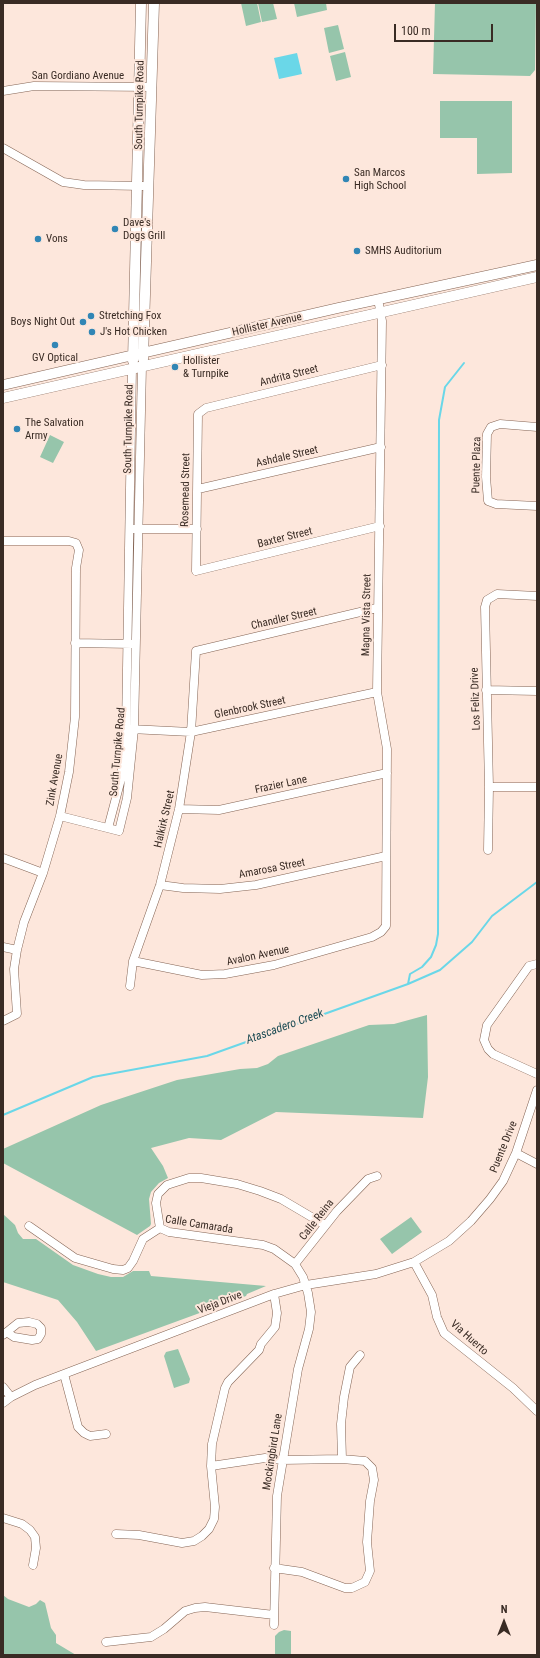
<!DOCTYPE html>
<html>
<head>
<meta charset="utf-8">
<style>
  body { margin:0 }
  #map { position:relative; width:540px; height:1658px; overflow:hidden; background:#fde7dc; font-family:"Roboto Condensed",sans-serif }
  canvas { display:block }
  .frame { position:absolute; inset:0; border:4px solid #392b24; pointer-events:none }
  .north { position:absolute; left:484px; top:1602px; width:40px; height:40px; -webkit-text-stroke:3px #fde7dc; paint-order:stroke; rotate:0deg; font-size:11px; font-weight:700; line-height:16px; text-align:center; color:#392b24 }
  .north::after { content:''; display:block; margin:auto; width:14px; height:18px; background:#392b24; clip-path:polygon(50% 0,100% 100%,50% 72%,0 100%) }
  .scale { position:absolute; left:394px; top:24px; width:99px; height:18px; box-sizing:border-box; border:2px solid #392b24; border-top:0; padding-left:5px; font-size:12px; line-height:14px; white-space:nowrap; color:#392b24; -webkit-text-stroke:3px #fde7dc; paint-order:stroke }
</style>
</head>
<body>
<div id="map">
<canvas width="540" height="1658"></canvas>
<div class="frame"></div>
<div class="north">N</div>
<div class="scale">100 m</div>
</div>
<script>
const ctx = document.querySelector('canvas').getContext('2d');
ctx.lineJoin = 'round';
function fillPath(path, color) { ctx.fillStyle = color; ctx.fill(path, 'evenodd'); }
const toPath = rows => new Path2D(rows.map(r => 'M' + r).join(''));
function trace(path, color, width, dash) { ctx.strokeStyle = color; ctx.lineWidth = width; ctx.lineCap = dash ? 'butt' : 'round'; ctx.setLineDash(dash || []); ctx.stroke(path); }
function drawText(font, color, halo, rows, align = 'center') {
  ctx.font = font + ' "Roboto Condensed",sans-serif'; ctx.lineWidth = 4; ctx.setLineDash([]); ctx.textBaseline = 'middle'; ctx.strokeStyle = halo; ctx.fillStyle = color; for (const [text, x, y, turn = 0] of rows) {
    ctx.save(); ctx.translate(x, y); ctx.rotate((+turn || 0) * Math.PI / 180); ctx.textAlign = isNaN(turn) ? turn : align; if (halo) ctx.strokeText(text, 0, 0); ctx.fillText(text, 0, 0); ctx.restore();
  }
}
const green = toPath([
  [241,3,257,3,261,22,246,26],
  [258,3,273,3,277,19,262,22],
  [294,3,326,3,327,10,297,17],
  [435,3,536,3,535,70,530,76,433,74],
  [338,25,344,49,329,53,324,28],
  [345,52,351,77,336,81,330,56],
  [440,101,512,101,512,173,477,174,477,138,440,138],
  [50,435,64,442,53,463,40,457],
  [427,1015,428,1077,423,1118,276,1112,221,1140,189,1138,151,1148,163,1166,168,1178,159,1183,151,1192,149,1199,151,1224,150,1226,137,1235,3,1163,3,1149,101,1105,177,1080,240,1069,257,1068,268,1064,278,1056,369,1025,394,1024],
  [3,1214,15,1225,18,1233,23,1239,36,1239,73,1265,98,1274,111,1277,123,1277,133,1271,149,1271,151,1276,266,1286,247,1294,246,1296,96,1351,77,1322,58,1300,3,1282],
  [411,1217,422,1232,392,1254,380,1239],
  [178,1349,190,1379,189,1383,174,1388,164,1356,166,1352],
  [3,1595,8,1599,29,1607,36,1604,40,1600,45,1603,51,1628,56,1635,56,1643,76,1655,3,1655],
  [284,1630,291,1631,291,1655,275,1655,275,1636,279,1632]
]);
const water = toPath([
  [297,53,302,74,279,79,274,58]
]);
const stream = toPath([
  [408,984,410,974,422,967,431,957,436,945,438,934,439,420,445,387,464,363],
  [3,1115,93,1077,207,1056,408,984,440,970,472,942,492,916,537,882]
]);
const minor = toPath([
  [3,91,34,86,152,87],
  [3,148,63,182,84,185,143,186],
  [537,427,500,424,491,427,487,434,486,477,488,501,496,504,537,506],
  [198,489,381,447],
  [380,526,196,571,198,414,206,408,382,365],
  [133,529,197,529],
  [3,541,69,541,76,543,79,550,76,568,75,717,69,772,60,816,43,873,24,922,17,950,14,969,17,1014,3,1021],
  [75,643,132,644],
  [486,690,537,691],
  [130,729,191,732,377,692],
  [489,787,537,787],
  [179,809,219,810,387,773],
  [60,816,119,831,127,798,134,729,142,366],
  [108,828,121,779,126,729,132,368],
  [488,850,489,787,485,607,487,600,497,594,537,596],
  [3,858,43,873],
  [160,885,183,888,220,889,256,885,386,856],
  [3,947,17,950],
  [133,961,202,975,225,974,274,965,372,937,381,932,386,926,387,749,377,692,382,321,378,299],
  [537,964,529,966,487,1025,484,1040,488,1049,493,1054,537,1074],
  [130,986,133,961,160,885,179,809,191,732,196,651,377,608],
  [516,1153,537,1164],
  [29,1226,75,1258,113,1269,123,1270,128,1268,133,1261,143,1239,160,1228],
  [160,1228,169,1232,263,1245,274,1249,295,1264,303,1277,308,1293,311,1312,309,1329,298,1369,277,1496,274,1625],
  [160,1228,156,1203,158,1194,167,1185,189,1178,201,1178,237,1184,260,1191,281,1199,325,1225],
  [414,1262,432,1295,437,1317,444,1333,513,1388,537,1411],
  [295,1264,337,1211,368,1179,377,1176],
  [3,1335,18,1323,29,1322,37,1324,41,1328,41,1334,38,1339,32,1340,14,1337,8,1333],
  [64,1374,78,1427,84,1433,90,1436,106,1434],
  [3,1387,11,1397],
  [3,1403,11,1397,35,1385,274,1294,306,1285,376,1274,414,1262,449,1241,471,1221,490,1199,503,1181,516,1153,537,1090],
  [342,1459,341,1424,344,1397,350,1367,360,1355],
  [211,1466,265,1458,282,1460,342,1459,365,1461,372,1468,374,1480,370,1501,367,1542,370,1571,365,1582,352,1588,345,1588,302,1572,274,1568],
  [3,1518,22,1524,30,1530,35,1537,36,1548,33,1565],
  [116,1534,139,1535,182,1543,194,1541,202,1536,209,1529,214,1519,215,1507,211,1466,212,1444,225,1388,228,1382,259,1350,261,1344,275,1327,277,1313,274,1294],
  [106,1642,151,1637,164,1629,185,1611,195,1608,205,1607,274,1615]
]);
const major = toPath([
  [143,359,154,3],
  [133,361,141,3],
  [3,385,338,308,537,265],
  [3,398,537,277]
]);
const markers = [
  [346,179,4,"#3186b5"],
  [115,229,4,"#3186b5"],
  [38,239,4,"#3186b5"],
  [357,251,4,"#3186b5"],
  [91,316,4,"#3186b5"],
  [83,322,4,"#3186b5"],
  [92,332,4,"#3186b5"],
  [55,345,4,"#3186b5"],
  [175,367,4,"#3186b5"],
  [17,429,4,"#3186b5"]
];
const streetNames = [
  ["San Gordiano Avenue",78,76],
  ["South Turnpike Road",140,105,-89],
  ["Hollister Avenue",267,325,-13],
  ["Andrita Street",289,376,-14],
  ["South Turnpike Road",129,429,-89],
  ["Ashdale Street",287,457,-13],
  ["Puente Plaza",477,465,-89],
  ["Rosemead Street",186,490,-89],
  ["Baxter Street",285,538,-14],
  ["Magna Vista Street",367,615,-89],
  ["Chandler Street",284,619,-13],
  ["Los Feliz Drive",476,699,-92],
  ["Glenbrook Street",250,708,-12],
  ["South Turnpike Road",118,752,-85],
  ["Zink Avenue",55,780,-80],
  ["Frazier Lane",281,785,-12],
  ["Halkirk Street",165,819,-77],
  ["Amarosa Street",272,869,-11],
  ["Avalon Avenue",258,956,-12],
  ["Puente Drive",504,1147,-68],
  ["Calle Reina",317,1220,-52],
  ["Calle Camarada",199,1225,9],
  ["Vieja Drive",220,1303,-21],
  ["Via Huerto",469,1338,42],
  ["Mockingbird Lane",273,1452,-81]
];
const poiNames = [
  ["San Marcos",354,173],
  ["High School",354,186],
  ["Dave's",123,223],
  ["Dogs Grill",123,236],
  ["Vons",46,239],
  ["SMHS Auditorium",365,251],
  ["Stretching Fox",99,316],
  ["Boys Night Out",75,322,"right"],
  ["J's Hot Chicken",100,332],
  ["GV Optical",55,358,"center"],
  ["Hollister",183,361],
  ["& Turnpike",183,374],
  ["The Salvation",25,423],
  ["Army",25,436]
];
const waterNames = [
  ["Atascadero Creek",285,1027,-20]
];
fillPath(green, '#96c5ab');
fillPath(water, '#6ad7e8');
trace(stream, '#6ad7e8', 2);
trace(minor, '#856555', 9);
trace(major, '#856555', 11);
trace(minor, '#fff', 8);
trace(major, '#fff', 10);
for (const [x, y, r, color] of markers) { const dot = new Path2D(); dot.arc(x, y, r, 0, 2 * Math.PI); ctx.fillStyle = color; ctx.fill(dot); trace(dot, '#fde7dc', 1.5); }
drawText('11px', '#392b24', '#fde7dc', streetNames);
drawText('11px', '#392b24', '#fde7dc', poiNames, 'left');
drawText('italic 12px', '#1b4b53', '#fde7dc', waterNames);
</script>
</body>
</html>
